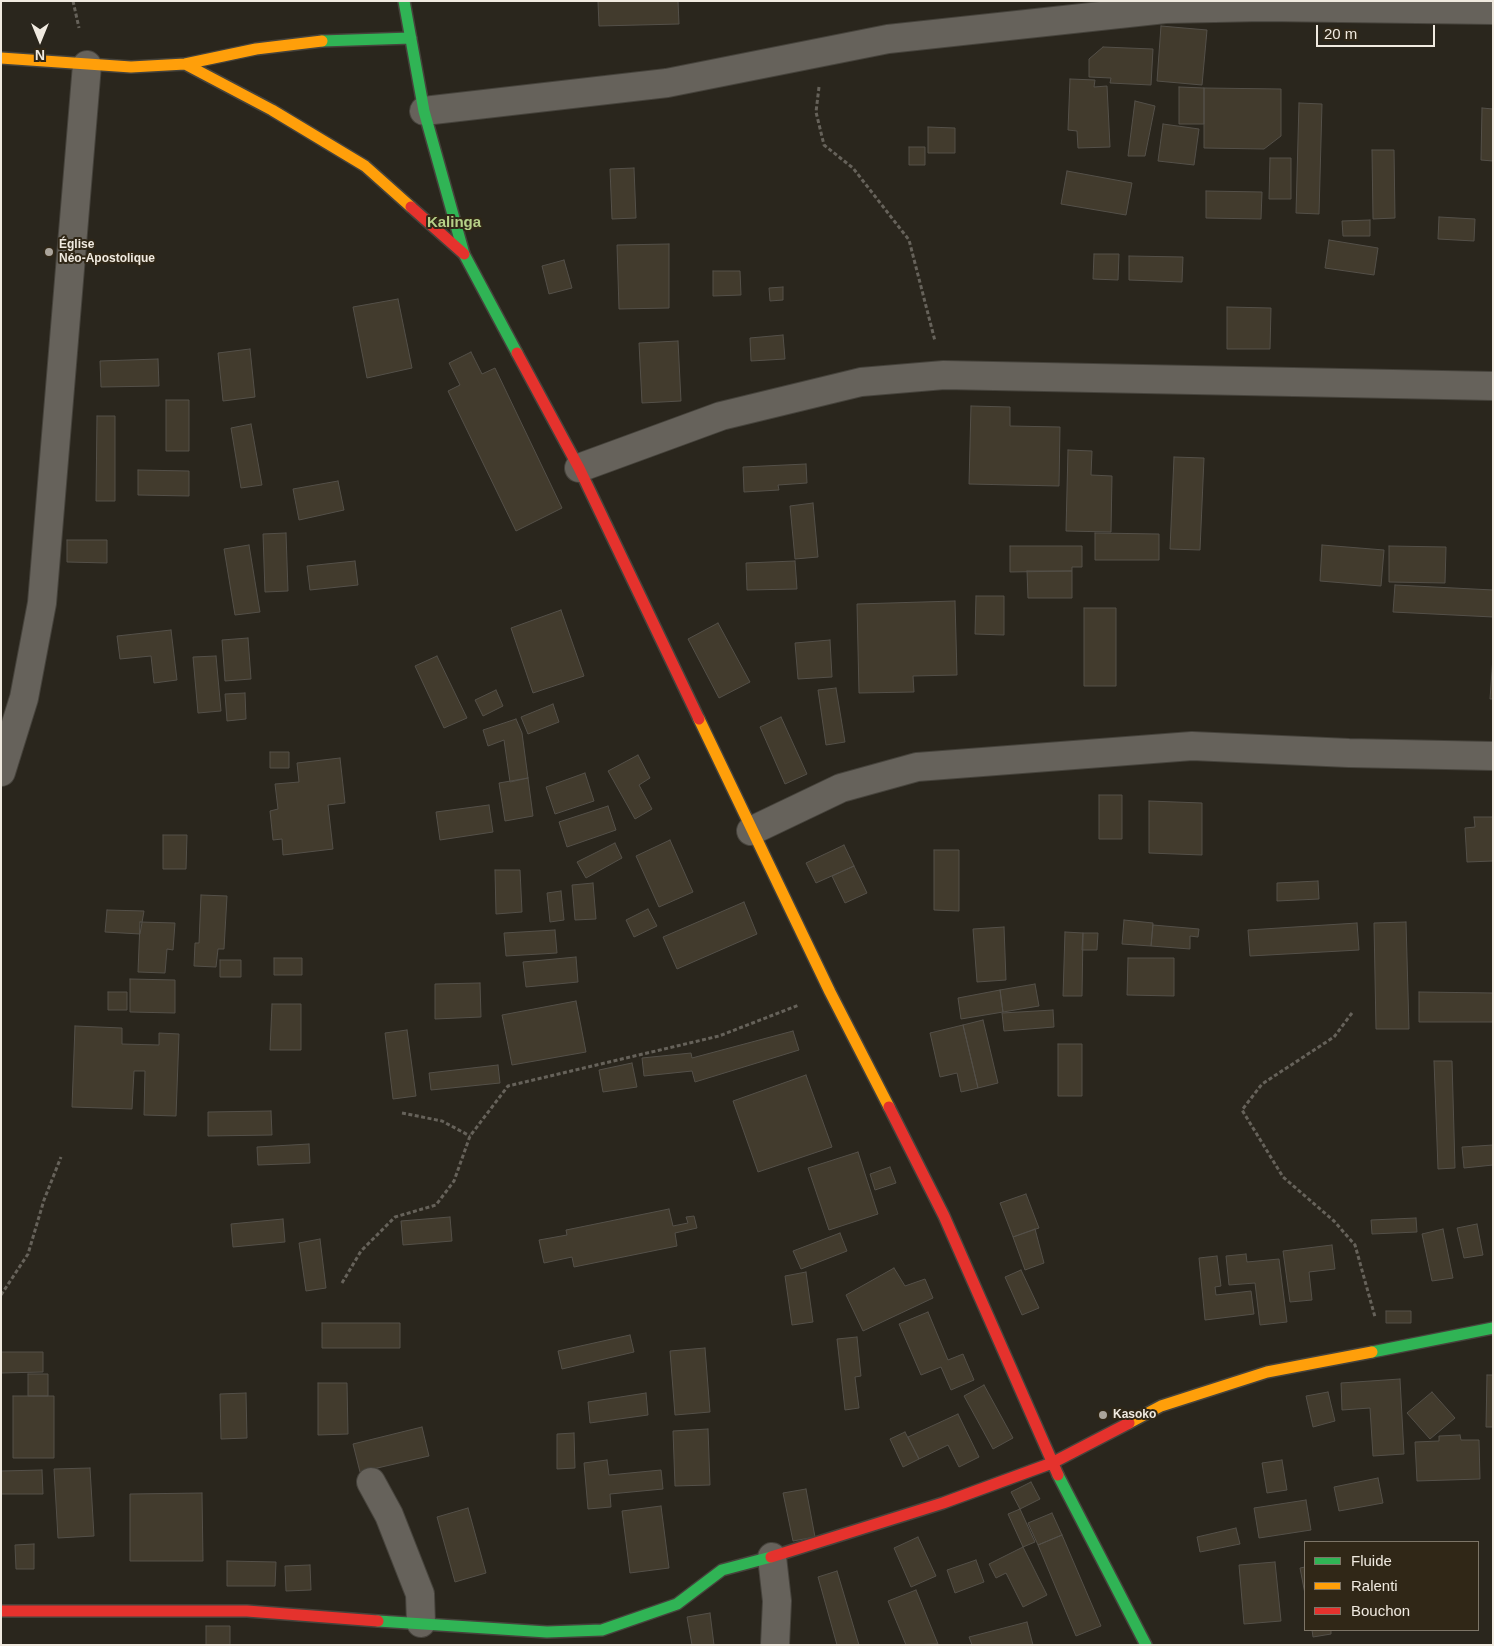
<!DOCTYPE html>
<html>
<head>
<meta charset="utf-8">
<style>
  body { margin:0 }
  #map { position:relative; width:1494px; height:1646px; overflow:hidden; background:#2a261d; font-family:Helvetica,sans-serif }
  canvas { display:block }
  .frame { position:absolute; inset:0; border:2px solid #f0eae0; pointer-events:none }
  .legend { position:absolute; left:1304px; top:1541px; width:175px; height:90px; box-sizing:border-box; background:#302717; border:1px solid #7d7567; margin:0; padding:6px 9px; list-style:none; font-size:15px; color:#f0eae0 }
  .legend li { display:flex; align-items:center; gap:10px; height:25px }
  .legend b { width:25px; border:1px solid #7d7567 }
  .north { position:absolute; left:15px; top:15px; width:50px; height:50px; -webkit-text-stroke:4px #302717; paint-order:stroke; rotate:180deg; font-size:14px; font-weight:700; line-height:20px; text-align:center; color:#f0eae0 }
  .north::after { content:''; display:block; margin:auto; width:18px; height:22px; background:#f0eae0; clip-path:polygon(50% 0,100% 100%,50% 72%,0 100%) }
  .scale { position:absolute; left:1316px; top:25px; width:119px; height:22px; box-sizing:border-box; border:2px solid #f0eae0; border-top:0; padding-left:6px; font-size:15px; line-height:18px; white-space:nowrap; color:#f0eae0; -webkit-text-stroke:4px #302717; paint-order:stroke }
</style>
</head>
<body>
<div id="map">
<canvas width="1494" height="1646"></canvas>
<div class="frame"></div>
<ul class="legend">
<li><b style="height:6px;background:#30b455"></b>Fluide</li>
<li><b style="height:6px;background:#ff9f0a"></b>Ralenti</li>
<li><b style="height:6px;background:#e5322d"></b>Bouchon</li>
</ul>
<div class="north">N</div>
<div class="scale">20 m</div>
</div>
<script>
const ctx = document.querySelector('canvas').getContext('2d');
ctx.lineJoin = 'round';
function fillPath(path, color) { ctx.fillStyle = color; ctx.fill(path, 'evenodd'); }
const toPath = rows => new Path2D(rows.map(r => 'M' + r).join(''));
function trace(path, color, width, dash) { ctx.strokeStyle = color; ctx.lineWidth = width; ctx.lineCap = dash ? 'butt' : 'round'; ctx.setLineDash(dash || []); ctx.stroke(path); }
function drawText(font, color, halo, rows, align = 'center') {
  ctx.font = font + ' Helvetica,sans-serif'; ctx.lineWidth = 4; ctx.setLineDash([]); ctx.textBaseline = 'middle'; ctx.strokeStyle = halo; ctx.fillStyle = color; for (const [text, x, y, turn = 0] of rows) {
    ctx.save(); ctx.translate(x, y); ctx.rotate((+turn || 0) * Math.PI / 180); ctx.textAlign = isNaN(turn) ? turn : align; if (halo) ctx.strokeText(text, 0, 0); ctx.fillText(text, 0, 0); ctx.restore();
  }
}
const building = toPath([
  [598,1,678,1,679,24,599,26,598,1],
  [1161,26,1207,30,1202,85,1157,81,1161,26],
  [1103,47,1153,49,1151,85,1110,83,1111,78,1089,77,1089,59,1103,47],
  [1070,79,1095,80,1094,87,1107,86,1110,147,1078,148,1077,131,1068,130,1070,79],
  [1179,87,1204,88,1204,124,1179,124,1179,87],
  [1204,88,1281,89,1281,136,1264,149,1204,148,1204,88],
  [1135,101,1155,106,1145,156,1128,156,1135,101],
  [1299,103,1322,104,1319,214,1296,213,1299,103],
  [1482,108,1493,109,1493,161,1481,160,1482,108],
  [1163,124,1199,129,1194,165,1158,161,1163,124],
  [928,127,955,128,955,153,928,153,928,127],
  [909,147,925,147,925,165,909,165,909,147],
  [1372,150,1394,150,1395,218,1373,219,1372,150],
  [1270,158,1291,158,1291,199,1269,199,1270,158],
  [634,168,636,218,612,219,610,169,634,168],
  [1067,171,1132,183,1126,215,1061,204,1067,171],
  [1206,191,1262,192,1261,219,1206,218,1206,191],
  [1439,217,1475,219,1474,241,1438,239,1439,217],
  [1370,220,1370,236,1343,236,1342,221,1370,220],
  [1329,240,1378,248,1374,275,1325,268,1329,240],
  [669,244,669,308,619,309,617,245,669,244],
  [1094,254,1119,254,1118,280,1093,279,1094,254],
  [1129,256,1183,257,1182,282,1129,280,1129,256],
  [564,260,572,288,549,294,542,266,564,260],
  [713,271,740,271,741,295,713,296,713,271],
  [783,287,783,300,770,301,769,288,783,287],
  [398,299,412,368,367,378,353,307,398,299],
  [1227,307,1271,308,1270,349,1227,349,1227,307],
  [783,335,785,359,751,361,750,338,783,335],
  [678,341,681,401,642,403,639,343,678,341],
  [250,349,255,397,223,401,218,353,250,349],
  [471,352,482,374,495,368,562,508,516,531,448,391,460,385,449,363,471,352],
  [158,359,159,386,101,387,100,361,158,359],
  [166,400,189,400,189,451,166,451,166,400],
  [971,406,1010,407,1010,426,1060,427,1059,486,969,484,971,406],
  [97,416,115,416,115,501,96,501,97,416],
  [251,424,262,485,241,488,231,428,251,424],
  [1068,450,1092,451,1091,475,1112,476,1111,532,1066,531,1068,450],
  [1174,457,1204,458,1200,550,1170,549,1174,457],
  [806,464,807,483,778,485,779,490,744,492,743,467,806,464],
  [138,470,189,471,189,496,138,495,138,470],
  [338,481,344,510,299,520,293,489,338,481],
  [813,503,818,557,795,559,790,506,813,503],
  [286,533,288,591,265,592,263,534,286,533],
  [1095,533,1159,534,1159,560,1095,560,1095,533],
  [67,540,107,540,107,563,67,562,67,540],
  [249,545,260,612,235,615,224,549,249,545],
  [1322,545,1384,550,1381,586,1320,581,1322,545],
  [1010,546,1082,546,1082,567,1072,567,1072,571,1010,572,1010,546],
  [1389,546,1446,547,1445,583,1389,582,1389,546],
  [355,561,358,585,310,590,307,566,355,561],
  [795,561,797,589,747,590,746,563,795,561],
  [1027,571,1072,571,1072,598,1028,598,1027,571],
  [1395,585,1493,590,1493,617,1393,612,1395,585],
  [976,596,1004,596,1004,635,975,634,976,596],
  [955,601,957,675,913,676,914,692,859,693,857,604,955,601],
  [1084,608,1116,608,1116,686,1084,686,1084,608],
  [561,610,584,676,533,693,511,628,561,610],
  [718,623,750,682,719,698,688,639,718,623],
  [171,630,177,680,154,683,151,656,120,659,117,636,171,630],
  [248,638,251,679,225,681,222,640,248,638],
  [830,640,832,677,798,679,795,643,830,640],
  [216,656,221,711,198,713,193,657,216,656],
  [437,656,467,718,444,728,415,666,437,656],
  [1493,657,1493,699,1490,699,1493,657],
  [836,688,845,742,826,745,818,690,836,688],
  [496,690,503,706,483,716,475,700,496,690],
  [245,693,246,719,227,721,225,694,245,693],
  [553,704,559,722,528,734,521,717,553,704],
  [781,717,807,774,785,784,760,727,781,717],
  [516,719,522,733,528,778,510,782,504,740,488,746,483,730,516,719],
  [270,752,289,752,289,768,270,768,270,752],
  [638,755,650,778,639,785,652,809,635,819,608,771,638,755],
  [340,758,345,803,328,805,333,849,283,855,282,839,273,840,270,811,278,809,275,784,299,782,297,763,340,758],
  [585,773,594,801,555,814,546,787,585,773],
  [528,778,533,816,505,821,499,783,528,778],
  [1099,795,1122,795,1122,839,1099,839,1099,795],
  [1149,801,1202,803,1202,855,1149,853,1149,801],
  [489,805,493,832,440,840,436,812,489,805],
  [608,806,616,830,567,847,559,822,608,806],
  [1474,817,1493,817,1493,861,1467,862,1465,828,1475,827,1474,817],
  [163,835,187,835,186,869,163,869,163,835],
  [670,840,693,892,659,907,636,856,670,840],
  [615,843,622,858,586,878,577,862,615,843],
  [844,845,854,866,816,883,806,863,844,845],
  [934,850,959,850,959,911,934,910,934,850],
  [854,866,867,893,845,903,832,876,854,866],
  [495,870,520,870,522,912,496,914,495,870],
  [1318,881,1319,899,1277,901,1277,883,1318,881],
  [593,883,596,919,575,920,572,885,593,883],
  [561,891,564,920,550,922,547,893,561,891],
  [201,895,227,896,224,949,218,949,216,967,194,966,195,943,199,943,201,895],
  [744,902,757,934,677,969,663,937,744,902],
  [648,909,657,926,634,937,626,920,648,909],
  [107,910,144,911,140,934,105,932,107,910],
  [1124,920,1153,923,1151,946,1122,944,1124,920],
  [140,922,175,923,173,950,167,949,165,973,138,972,140,922],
  [1406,922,1409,1029,1376,1029,1374,923,1406,922],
  [1357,923,1359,950,1250,956,1248,930,1357,923],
  [1153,925,1199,929,1198,937,1190,936,1190,949,1151,946,1153,925],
  [1004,927,1006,980,977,982,973,929,1004,927],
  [555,930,557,953,506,956,504,933,555,930],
  [1065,932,1083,933,1082,996,1063,996,1065,932],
  [1083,933,1098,933,1097,950,1082,950,1083,933],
  [576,957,578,982,526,987,523,962,576,957],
  [274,958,302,958,302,975,274,975,274,958],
  [1128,958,1174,958,1174,996,1127,995,1128,958],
  [220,960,241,960,241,977,220,977,220,960],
  [130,979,175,980,175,1013,130,1012,130,979],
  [480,983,481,1017,435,1019,435,984,480,983],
  [1035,984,1039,1006,1003,1012,1000,990,1035,984],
  [1000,990,1003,1012,961,1019,958,998,1000,990],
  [108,992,127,992,127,1010,108,1010,108,992],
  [1419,992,1493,993,1493,1022,1419,1022,1419,992],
  [576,1001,586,1052,512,1065,502,1015,576,1001],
  [272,1004,301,1004,301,1050,270,1050,272,1004],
  [1053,1010,1054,1027,1004,1031,1002,1013,1053,1010],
  [983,1020,998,1083,978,1088,963,1025,983,1020],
  [963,1025,978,1088,961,1092,957,1073,940,1077,930,1033,963,1025],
  [75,1026,122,1028,122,1044,159,1045,159,1033,179,1034,176,1116,144,1115,145,1071,134,1071,132,1109,72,1107,75,1026],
  [407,1030,416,1096,393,1099,385,1033,407,1030],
  [793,1031,799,1050,695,1082,692,1071,644,1076,642,1058,691,1053,692,1058,793,1031],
  [1058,1044,1082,1044,1082,1096,1058,1096,1058,1044],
  [1434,1061,1452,1061,1455,1168,1438,1169,1434,1061],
  [632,1063,637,1087,603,1092,599,1070,632,1063],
  [498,1065,500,1083,431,1090,429,1073,498,1065],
  [806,1075,832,1147,758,1172,733,1101,806,1075],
  [271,1111,272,1135,208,1136,208,1112,271,1111],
  [309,1144,310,1163,258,1165,257,1147,309,1144],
  [1493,1145,1493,1165,1464,1168,1462,1147,1493,1145],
  [858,1152,878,1214,829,1230,808,1168,858,1152],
  [890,1167,896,1183,875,1190,870,1174,890,1167],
  [1026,1194,1039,1228,1013,1237,1000,1203,1026,1194],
  [669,1209,673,1226,688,1223,686,1217,694,1216,697,1228,675,1233,677,1246,574,1267,572,1257,544,1263,539,1240,567,1235,566,1230,669,1209],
  [450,1217,452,1241,403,1245,401,1221,450,1217],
  [1416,1218,1417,1232,1372,1234,1371,1220,1416,1218],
  [283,1219,285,1242,233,1247,231,1224,283,1219],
  [1477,1224,1483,1255,1464,1258,1457,1228,1477,1224],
  [1035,1229,1044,1263,1025,1270,1013,1237,1035,1229],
  [1443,1229,1453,1278,1432,1281,1422,1234,1443,1229],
  [840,1233,847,1251,801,1269,793,1251,840,1233],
  [320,1239,326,1288,306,1291,299,1243,320,1239],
  [1332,1245,1335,1269,1309,1272,1312,1300,1290,1302,1283,1251,1332,1245],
  [1246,1254,1247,1262,1279,1259,1287,1322,1260,1325,1255,1283,1229,1285,1226,1256,1246,1254],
  [1217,1256,1221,1286,1215,1287,1216,1295,1251,1291,1254,1314,1205,1320,1199,1258,1217,1256],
  [894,1268,905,1286,925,1279,933,1298,863,1331,846,1295,894,1268],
  [1021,1270,1039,1308,1022,1315,1005,1277,1021,1270],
  [806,1272,813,1322,792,1325,785,1276,806,1272],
  [1386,1311,1411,1311,1411,1323,1386,1323,1386,1311],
  [928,1312,948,1360,963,1354,974,1380,951,1390,941,1367,921,1375,899,1324,928,1312],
  [322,1323,400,1323,400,1348,322,1348,322,1323],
  [630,1335,634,1352,562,1369,558,1351,630,1335],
  [857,1337,861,1376,855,1377,859,1408,845,1410,837,1339,857,1337],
  [705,1348,710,1412,675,1415,670,1351,705,1348],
  [1,1352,43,1352,43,1372,1,1373,1,1352],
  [28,1374,48,1374,48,1396,28,1396,28,1374],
  [1487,1375,1493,1375,1493,1427,1486,1427,1487,1375],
  [1400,1379,1404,1454,1373,1456,1370,1408,1342,1410,1341,1383,1400,1379],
  [318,1383,347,1383,348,1434,318,1435,318,1383],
  [984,1385,1013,1438,993,1449,964,1396,984,1385],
  [1328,1392,1335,1421,1313,1427,1306,1396,1328,1392],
  [1432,1392,1455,1418,1430,1439,1407,1413,1432,1392],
  [246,1393,247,1438,221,1439,220,1394,246,1393],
  [646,1393,648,1415,590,1423,588,1402,646,1393],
  [13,1396,54,1396,54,1458,13,1458,13,1396],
  [958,1414,979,1457,959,1467,948,1445,919,1459,908,1437,958,1414],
  [422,1427,429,1456,360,1472,353,1444,422,1427],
  [708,1429,710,1485,675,1486,673,1431,708,1429],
  [905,1432,919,1459,903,1467,890,1439,905,1432],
  [574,1433,575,1468,557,1469,557,1434,574,1433],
  [1460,1435,1461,1440,1479,1440,1480,1479,1417,1481,1415,1442,1439,1441,1439,1436,1460,1435],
  [607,1460,609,1475,661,1470,663,1489,610,1494,611,1507,588,1509,584,1463,607,1460],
  [1282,1460,1287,1490,1267,1493,1262,1463,1282,1460],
  [90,1468,94,1536,58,1538,54,1469,90,1468],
  [42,1470,43,1494,1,1494,1,1471,42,1470],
  [1378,1478,1383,1503,1339,1511,1334,1487,1378,1478],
  [1031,1482,1040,1499,1020,1509,1011,1492,1031,1482],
  [806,1489,815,1537,793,1541,783,1493,806,1489],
  [202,1493,203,1561,130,1561,130,1494,202,1493],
  [1306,1500,1311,1530,1259,1538,1254,1508,1306,1500],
  [661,1506,669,1568,630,1573,622,1511,661,1506],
  [468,1508,486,1573,455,1582,437,1517,468,1508],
  [1020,1509,1035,1542,1023,1547,1008,1514,1020,1509],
  [1052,1513,1062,1535,1038,1545,1028,1523,1052,1513],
  [1236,1528,1240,1544,1200,1552,1197,1537,1236,1528],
  [1062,1535,1101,1626,1076,1636,1038,1545,1062,1535],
  [918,1537,936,1576,911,1587,894,1548,918,1537],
  [34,1544,34,1569,16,1569,15,1545,34,1544],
  [1023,1547,1047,1595,1023,1607,1006,1573,996,1578,989,1564,1023,1547],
  [976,1560,984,1582,955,1593,947,1570,976,1560],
  [227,1561,276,1562,275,1586,227,1586,227,1561],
  [1275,1562,1281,1621,1244,1624,1239,1565,1275,1562],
  [310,1565,311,1590,286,1591,285,1566,310,1565],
  [1305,1567,1305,1594,1300,1568,1305,1567],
  [837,1571,859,1645,837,1645,818,1577,837,1571],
  [916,1590,938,1644,906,1645,888,1601,916,1590],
  [710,1613,714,1645,692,1645,687,1617,710,1613],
  [1027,1622,1033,1645,972,1645,969,1637,1027,1622],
  [206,1626,230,1626,230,1645,206,1645,206,1626],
  [1312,1630,1331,1630,1331,1634,1313,1637,1312,1630]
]);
const path = toPath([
  [73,1,79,28],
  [819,87,816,112,824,145,853,168,909,240,935,341],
  [1352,1013,1334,1037,1262,1084,1242,1110,1283,1177,1334,1221,1355,1245,1375,1317],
  [402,1113,442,1121,470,1136],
  [342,1283,361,1251,395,1217,436,1205,454,1181,470,1136,508,1086,719,1036,799,1005],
  [1,1295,28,1254,44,1200,61,1157]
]);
const street = toPath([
  [424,111,667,83,888,39,1165,9,1264,7,1493,10],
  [579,468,721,416,861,382,944,375,1493,386],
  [1,772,24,698,42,603,87,65],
  [751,831,841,788,917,767,1192,746,1349,753,1493,756],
  [371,1482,389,1515,420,1594,421,1623],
  [772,1557,777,1601,775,1645]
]);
const fast = toPath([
  [404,1,424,111,464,254,517,353],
  [322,41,411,38],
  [1372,1352,1493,1328],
  [1058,1475,1146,1645],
  [378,1621,547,1632,602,1630,677,1604,722,1570,771,1557]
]);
const slow = toPath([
  [1,58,131,67,185,64,256,49,322,41],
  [185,64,272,110,365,166,411,207],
  [699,719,830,992,889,1107],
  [1129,1423,1161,1406,1267,1372,1372,1352]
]);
const jam = toPath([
  [411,207,464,254],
  [517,353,579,468,699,719],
  [889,1107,944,1216,1058,1475],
  [771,1557,943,1503,1052,1463,1129,1423],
  [1,1611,247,1611,378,1621]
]);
const markers = [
  [49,252,5,"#aba59c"],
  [1103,1415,5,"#aba59c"]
];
const poiNames = [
  ["Église",59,245],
  ["Néo-Apostolique",59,259],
  ["Kasoko",1113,1415]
];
const quarterNames = [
  ["Kalinga",454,223]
];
fillPath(building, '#423b2d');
trace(building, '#545049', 1);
trace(street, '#46433c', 30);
trace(fast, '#46433c', 14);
trace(slow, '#46433c', 14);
trace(jam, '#46433c', 14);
trace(path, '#66625a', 3, [4, 2.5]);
trace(street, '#66625b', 28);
trace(fast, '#30b455', 11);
trace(slow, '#ff9f0a', 11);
trace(jam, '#e5322d', 11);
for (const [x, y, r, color] of markers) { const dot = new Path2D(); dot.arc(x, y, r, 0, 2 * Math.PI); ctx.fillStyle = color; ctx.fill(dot); trace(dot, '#302717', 2); }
drawText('bold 12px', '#f0eae0', '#302717', poiNames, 'left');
drawText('bold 15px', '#b6d088', '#302717', quarterNames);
</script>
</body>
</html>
